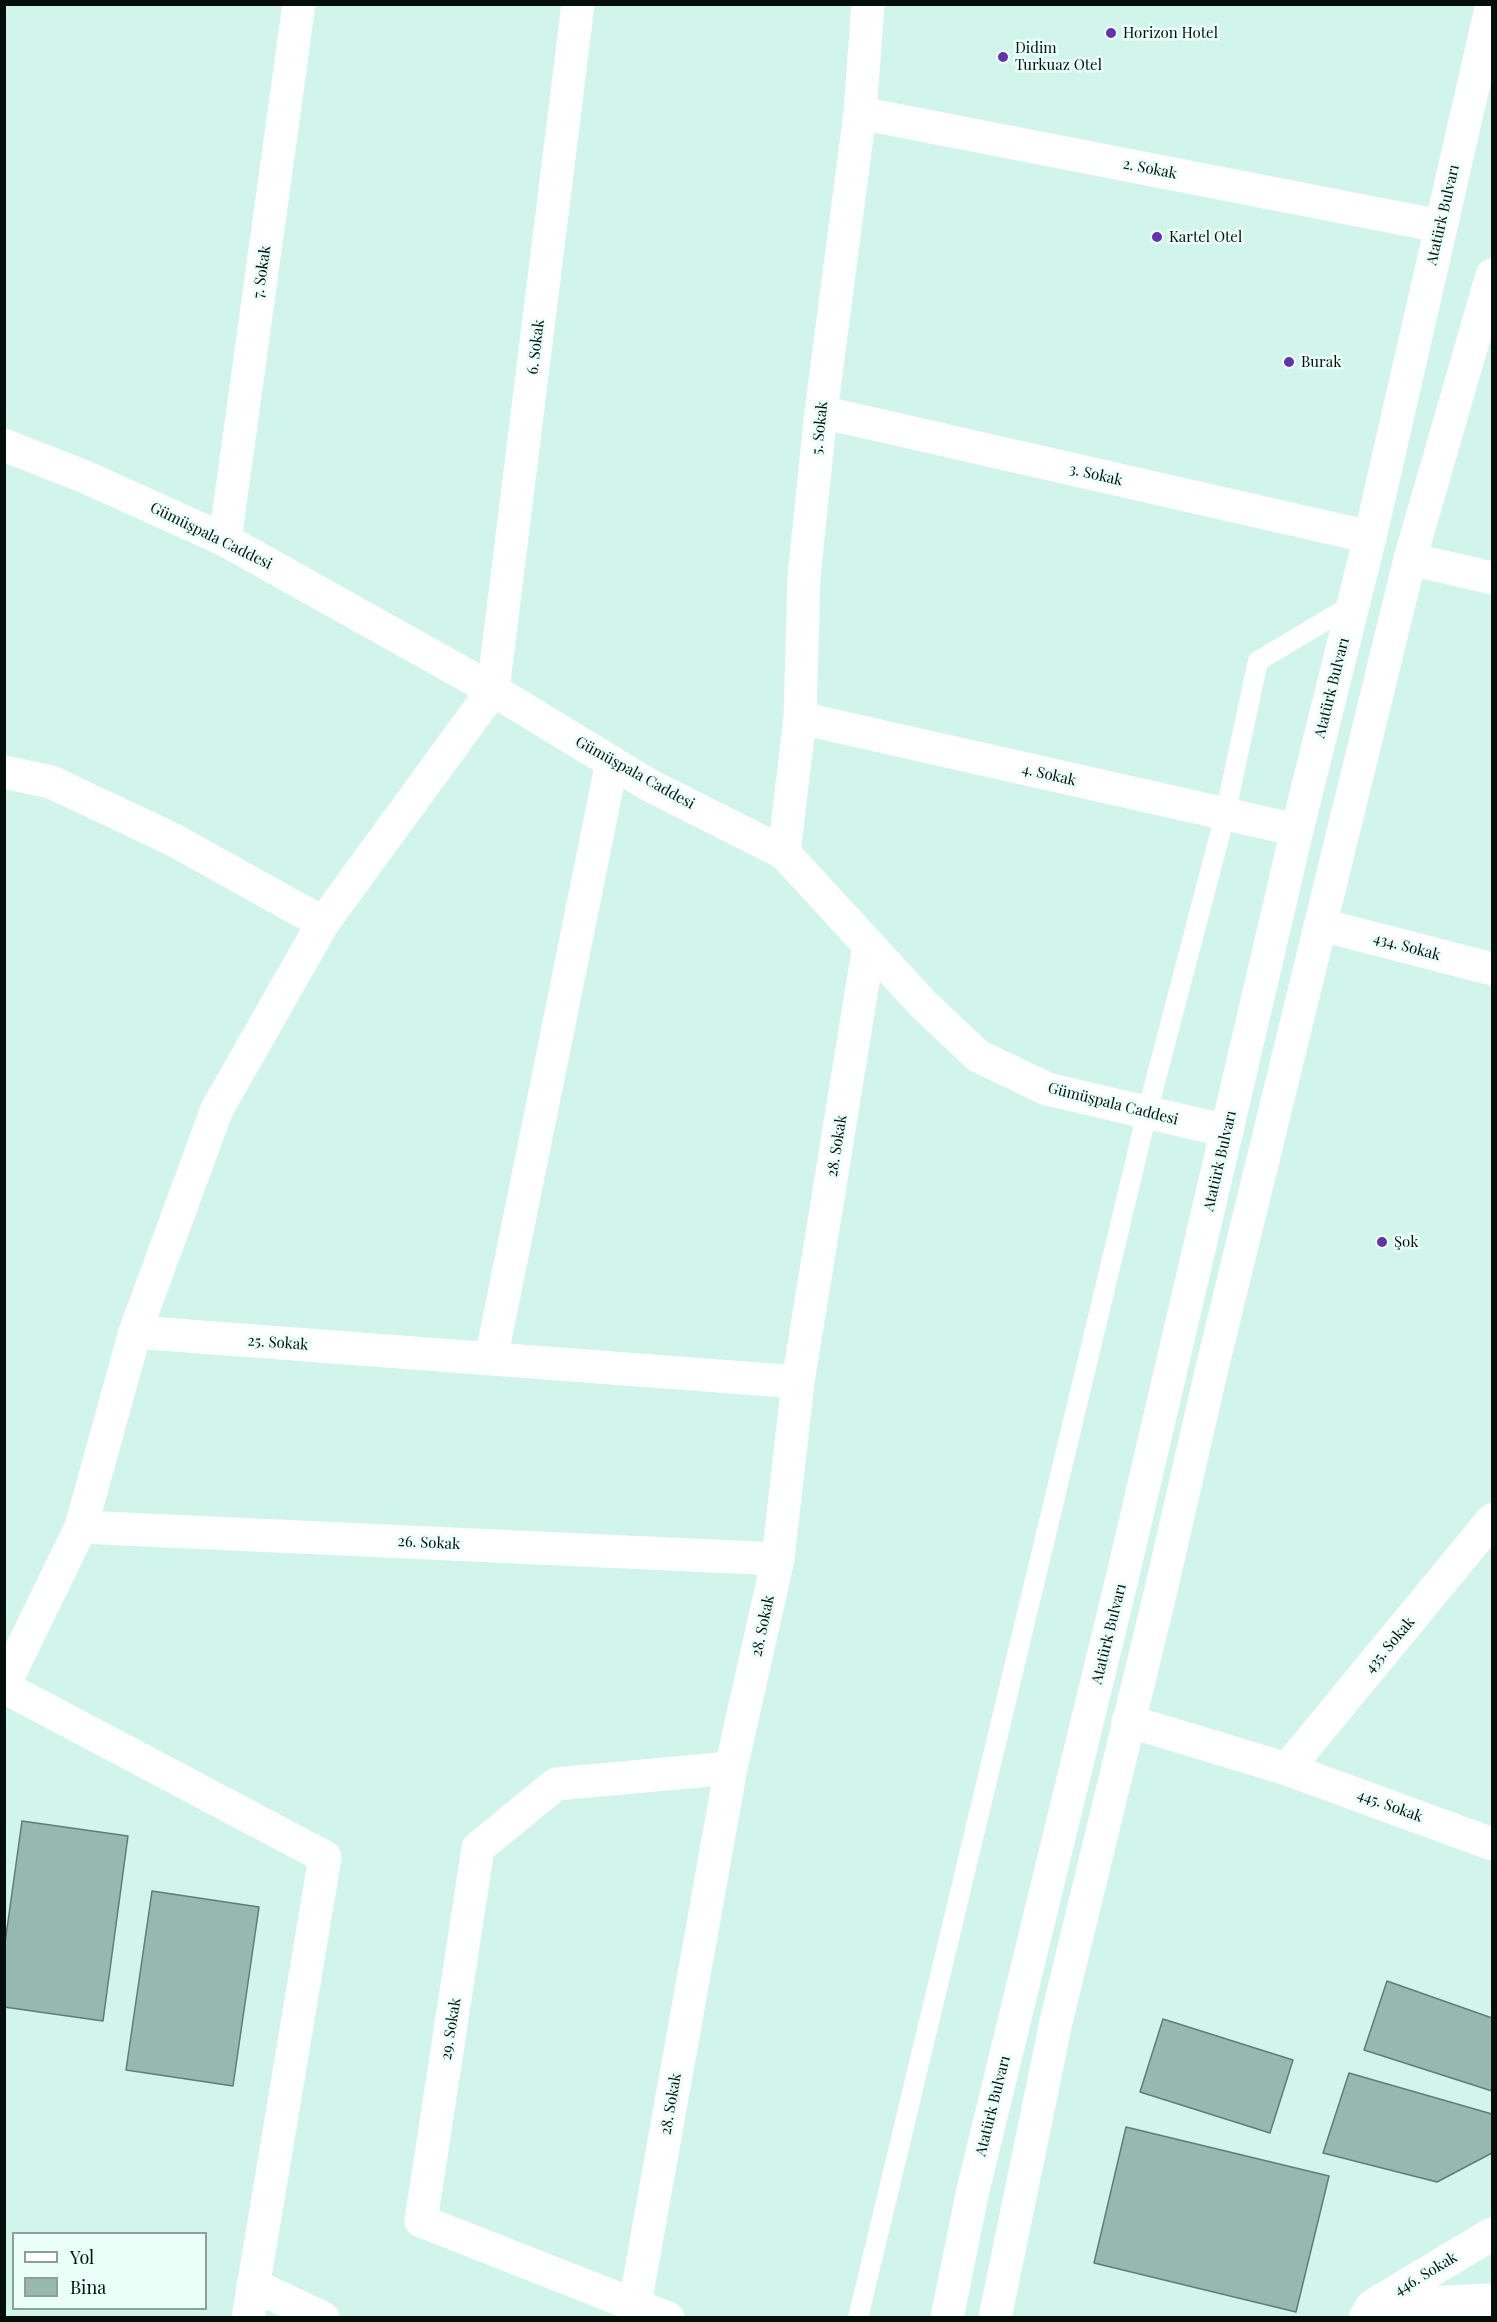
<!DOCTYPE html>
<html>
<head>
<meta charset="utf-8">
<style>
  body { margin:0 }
  #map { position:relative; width:1497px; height:2322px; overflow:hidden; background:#d2f5eb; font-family:"Playfair Display",serif }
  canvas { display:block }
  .frame { position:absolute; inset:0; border:6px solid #040f0c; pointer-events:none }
  .legend { position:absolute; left:12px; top:2232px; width:195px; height:78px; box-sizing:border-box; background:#eafff8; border:2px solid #8e9f9a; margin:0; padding:8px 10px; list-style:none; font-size:18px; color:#040f0c }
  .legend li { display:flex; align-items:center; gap:12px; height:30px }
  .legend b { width:30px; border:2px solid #8e9f9a }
</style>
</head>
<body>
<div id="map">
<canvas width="1497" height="2322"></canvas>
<div class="frame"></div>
<ul class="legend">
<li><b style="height:8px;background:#fff"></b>Yol</li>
<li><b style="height:16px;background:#97b8ae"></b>Bina</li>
</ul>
</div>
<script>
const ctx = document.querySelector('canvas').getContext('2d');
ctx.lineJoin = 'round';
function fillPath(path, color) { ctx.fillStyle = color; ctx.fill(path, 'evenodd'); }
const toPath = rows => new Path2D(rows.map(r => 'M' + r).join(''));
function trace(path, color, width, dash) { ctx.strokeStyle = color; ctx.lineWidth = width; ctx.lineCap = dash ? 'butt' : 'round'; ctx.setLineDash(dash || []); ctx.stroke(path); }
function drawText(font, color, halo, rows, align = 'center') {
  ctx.font = font + ' "Playfair Display",serif'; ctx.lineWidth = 5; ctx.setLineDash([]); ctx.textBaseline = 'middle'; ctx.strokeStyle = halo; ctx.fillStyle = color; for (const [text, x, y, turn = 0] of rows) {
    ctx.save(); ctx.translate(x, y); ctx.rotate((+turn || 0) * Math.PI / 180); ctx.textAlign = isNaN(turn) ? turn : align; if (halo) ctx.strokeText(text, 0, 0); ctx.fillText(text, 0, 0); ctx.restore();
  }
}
const building = toPath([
  [22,1821,128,1836,103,2021,4,2007,4,1950,22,1821],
  [152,1891,259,1907,233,2086,126,2070,152,1891],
  [1387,1981,1492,2018,1492,2091,1364,2050,1387,1981],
  [1163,2019,1293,2060,1270,2133,1140,2092,1163,2019],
  [1349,2073,1492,2114,1492,2153,1437,2182,1323,2153,1349,2073],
  [1126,2127,1329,2176,1296,2312,1094,2263,1126,2127]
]);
const service = toPath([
  [858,2318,1147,1113,1225,815,1258,661,1352,605]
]);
const minor = toPath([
  [860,113,1440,226],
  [821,412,1370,537],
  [225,540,299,4],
  [1410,559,1492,578],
  [800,718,1297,830],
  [4,772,51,782,172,839,323,923],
  [784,853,800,718,804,577,821,412,860,113,868,4],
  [1322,925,1492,969],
  [135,1332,217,1109,323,923,493,690,578,4],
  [491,1359,612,762],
  [81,1527,778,1559],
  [4,1685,81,1527,135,1332,798,1382],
  [4,1687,325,1857,248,2318],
  [1128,1721,1287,1769,1492,1844],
  [1287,1769,1492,1520],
  [253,2285,323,2318],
  [635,2304,731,1768,778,1559,798,1382,869,945],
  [1377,2305,1492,2300],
  [668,2318,421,2221,478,1848,556,1784,731,1768],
  [1365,2318,1372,2306,1492,2234]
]);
const tertiary = toPath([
  [4,445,83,476,225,540,493,690,649,785,784,853,923,1004,978,1056,1047,1089,1227,1131]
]);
const secondary = toPath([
  [947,2318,973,2190,1121,1583,1297,830,1370,537,1492,4],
  [995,2318,1056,2022,1161,1590,1211,1372,1410,559,1492,275]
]);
const markers = [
  [1111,33,6,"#6532a9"],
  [1003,57,6,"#6532a9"],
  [1157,237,6,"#6532a9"],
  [1289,362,6,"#6532a9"],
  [1382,1242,6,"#6532a9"]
];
const poiNames = [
  ["Horizon Hotel",1123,33],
  ["Didim",1015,48],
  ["Turkuaz Otel",1015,65],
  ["Kartel Otel",1169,237],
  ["Burak",1301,362],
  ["Şok",1394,1242]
];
const streetNames = [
  ["2. Sokak",1150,169,11],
  ["Atatürk Bulvarı",1443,215,-77],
  ["7. Sokak",262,272,-82],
  ["6. Sokak",536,347,-83],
  ["5. Sokak",820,428,-84],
  ["3. Sokak",1096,475,13],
  ["Gümüşpala Caddesi",211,536,26],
  ["Atatürk Bulvarı",1332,688,-76],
  ["Gümüşpala Caddesi",635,773,29],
  ["4. Sokak",1049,775,13],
  ["434. Sokak",1407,947,15],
  ["Gümüşpala Caddesi",1113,1104,14],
  ["28. Sokak",837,1146,-81],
  ["Atatürk Bulvarı",1220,1161,-77],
  ["25. Sokak",278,1343,4],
  ["26. Sokak",429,1543,3],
  ["28. Sokak",763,1626,-78],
  ["Atatürk Bulvarı",1109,1634,-76],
  ["435. Sokak",1390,1645,-50],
  ["445. Sokak",1390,1806,20],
  ["29. Sokak",451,2029,-81],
  ["28. Sokak",671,2104,-80],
  ["Atatürk Bulvarı",993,2106,-76],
  ["446. Sokak",1426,2274,-31]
];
fillPath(building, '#97b8ae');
trace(building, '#5e7e75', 1.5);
trace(service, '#fff', 20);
trace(minor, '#fff', 33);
trace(tertiary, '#fff', 33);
trace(secondary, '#fff', 33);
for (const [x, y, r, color] of markers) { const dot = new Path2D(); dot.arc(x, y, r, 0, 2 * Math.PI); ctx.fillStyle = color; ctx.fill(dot); trace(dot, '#eafff8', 2); }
drawText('15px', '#040f0c', '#eafff8', poiNames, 'left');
drawText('15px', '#040f0c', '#eafff8', streetNames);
</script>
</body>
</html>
